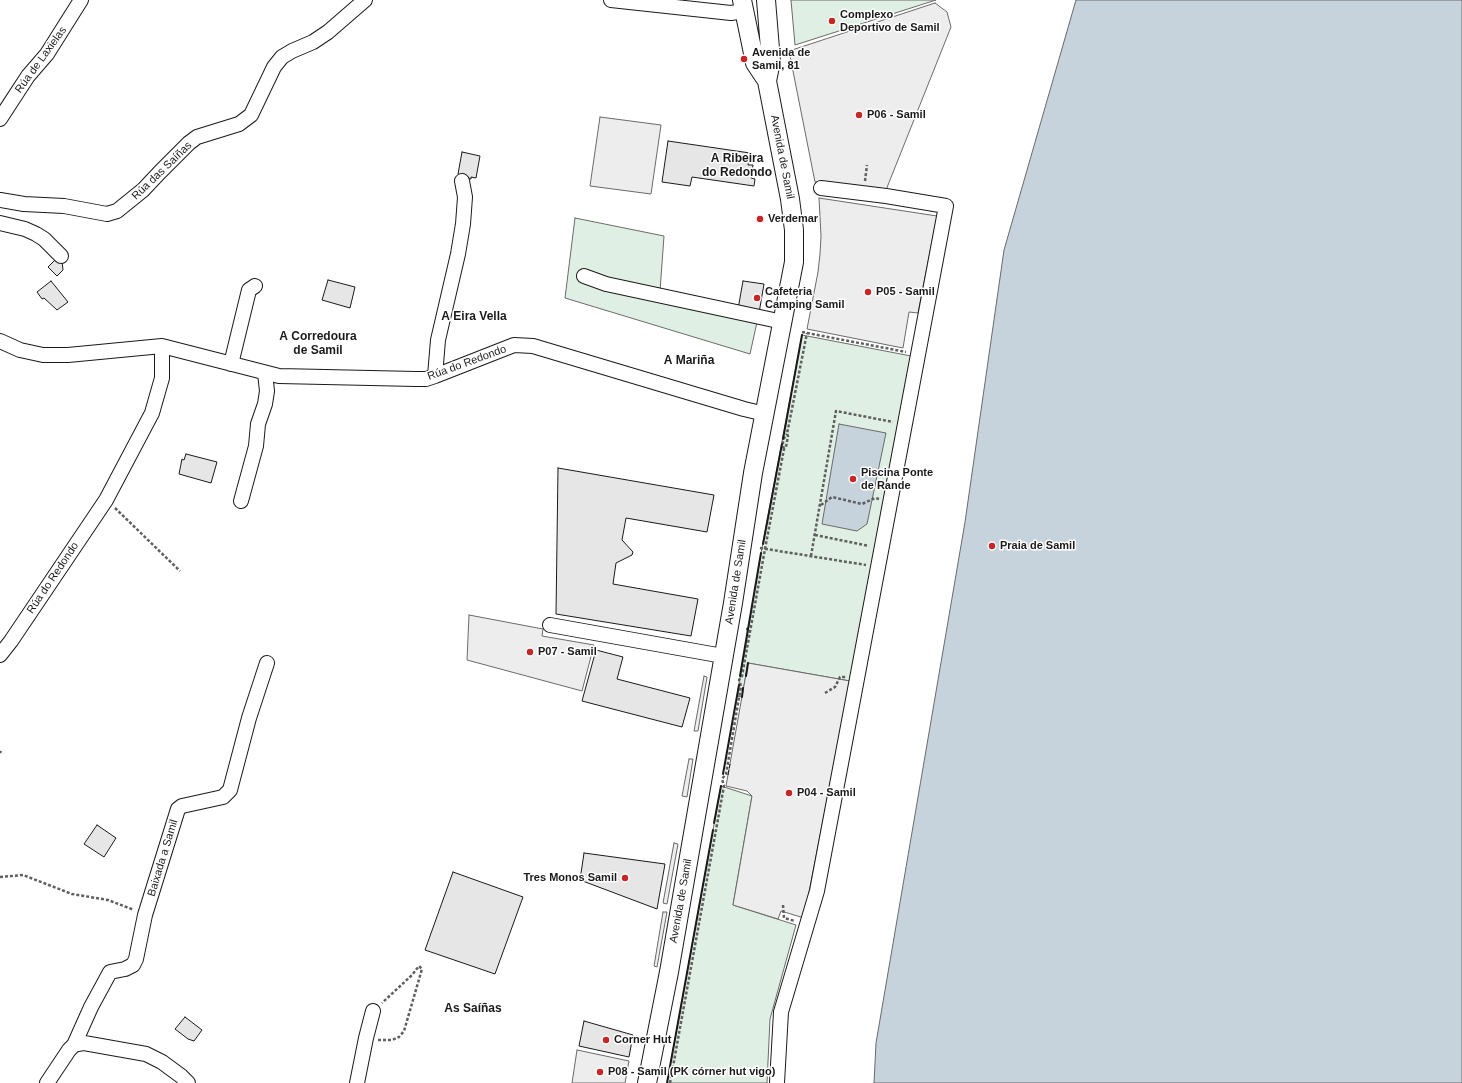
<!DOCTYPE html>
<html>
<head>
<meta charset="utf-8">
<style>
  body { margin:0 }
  canvas { display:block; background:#fff }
</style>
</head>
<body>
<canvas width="1462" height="1083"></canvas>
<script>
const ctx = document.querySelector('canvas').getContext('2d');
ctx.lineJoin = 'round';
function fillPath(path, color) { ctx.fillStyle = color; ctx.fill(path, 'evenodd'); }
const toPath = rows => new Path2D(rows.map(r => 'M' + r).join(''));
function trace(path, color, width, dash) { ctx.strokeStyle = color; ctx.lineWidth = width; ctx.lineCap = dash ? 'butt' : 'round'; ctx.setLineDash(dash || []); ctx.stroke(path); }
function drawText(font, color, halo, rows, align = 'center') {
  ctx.font = font + ' Arial,sans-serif'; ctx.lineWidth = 3; ctx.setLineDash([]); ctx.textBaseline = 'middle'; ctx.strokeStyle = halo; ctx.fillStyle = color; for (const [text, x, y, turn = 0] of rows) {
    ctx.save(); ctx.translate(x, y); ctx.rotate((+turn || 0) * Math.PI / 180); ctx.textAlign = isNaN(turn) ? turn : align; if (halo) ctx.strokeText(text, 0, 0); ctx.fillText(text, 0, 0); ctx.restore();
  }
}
const green = toPath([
  [791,0,936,0,795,45,791,0],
  [575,218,664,236,660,291,759,313,750,354,565,298,575,218],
  [802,335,911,356,850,681,748,663,742,697,737,696,761,553,802,335],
  [721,786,752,796,733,905,796,925,770,1019,767,1083,667,1083,721,786]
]);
const parking = toPath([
  [935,3,947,12,951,27,886,190,815,182,789,51,935,3],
  [600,117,661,125,651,194,590,186,600,117],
  [819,198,937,216,918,313,909,312,903,348,807,329,818,272,820,254,821,236,819,198],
  [469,615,543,629,542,636,594,645,582,691,467,660,469,615],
  [748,663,850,681,804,918,781,911,778,919,733,905,752,796,747,791,726,786,748,663],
  [704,676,707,677,698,731,694,731,704,676],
  [689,759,693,759,687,797,682,796,689,759],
  [674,843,678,844,667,904,663,903,674,843],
  [663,912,667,912,657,967,654,966,663,912],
  [577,1050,629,1061,625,1083,572,1083,577,1050]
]);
const water = toPath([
  [1076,0,1462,0,1462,1083,874,1083,876,1043,965,522,1004,250,1076,0],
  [839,424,886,433,867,524,857,531,822,524,839,424]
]);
const building = toPath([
  [668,141,750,153,748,165,753,165,751,178,755,179,754,186,692,177,690,186,662,182,668,141],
  [462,152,480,156,476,178,471,177,471,179,464,178,465,175,458,174,462,152],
  [58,257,62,261,63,270,57,276,48,267,58,257],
  [328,280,355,287,350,308,322,300,328,280],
  [51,281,68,302,57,310,44,298,42,299,37,292,51,281],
  [743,281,764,284,759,313,738,309,743,281],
  [186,454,217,462,211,483,179,474,182,459,184,460,186,454],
  [558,468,714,495,707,532,626,518,622,540,633,552,632,555,616,563,613,584,698,599,691,636,556,614,558,468],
  [596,650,623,657,617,679,690,698,682,727,582,701,596,650],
  [97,825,116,838,104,857,84,844,97,825],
  [584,853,665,864,657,909,580,880,584,853],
  [453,872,523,897,495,974,425,950,453,872],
  [185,1017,202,1030,194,1041,188,1039,175,1029,185,1017],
  [584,1021,633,1035,629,1057,579,1046,584,1021]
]);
const path = toPath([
  [865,181,867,165],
  [802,332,906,352],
  [784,449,783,446,783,441,785,436,787,434],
  [821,505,832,497,862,504,875,498,879,499],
  [115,508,180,571],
  [815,535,869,546],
  [760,548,866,565],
  [811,556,836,411,893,422],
  [746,629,750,629],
  [825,693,835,687,840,677,846,677],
  [0,753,1,751],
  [0,877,23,875,72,894,108,900,134,910],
  [783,905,784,918,795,921],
  [378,1040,392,1040,399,1037,404,1031,422,969,419,966,412,975,382,1003],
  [670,1083,724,786,722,779,726,774,741,686,739,680,742,676,765,549,784,449,786,447,788,436,787,434,807,333]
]);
const minor = toPath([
  [611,0,731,13,744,11],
  [0,119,28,76,47,54,81,0],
  [0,200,24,204,64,206,107,214,117,211,143,190,160,172,189,143,197,137,239,124,251,115,274,67,282,57,292,51,313,42,328,32,365,0],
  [0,223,25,229,36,234,44,239,61,256],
  [584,276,606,284,783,322],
  [0,341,20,350,43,355,68,355,162,346,279,376,416,379,426,379,435,376,514,345,533,346,744,409,765,414],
  [231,364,249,290,255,286],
  [435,376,438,340,458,254,463,224,465,197,462,181],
  [241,501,256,446,258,424,265,404,267,391,265,373],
  [550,625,723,656],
  [0,655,11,641,106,500,152,413,162,378,162,346],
  [74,1045,91,1007,110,972,125,969,133,965,136,959,145,915,178,809,182,806,223,797,230,790,249,718,267,663],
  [47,1083,69,1050,74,1045,84,1043,146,1054,162,1062,181,1076,188,1083],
  [357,1083,366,1038,373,1011],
  [777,1083,781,1012,817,891,946,206,886,196,821,188]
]);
const major = toPath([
  [766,0,771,61,767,81],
  [647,1083,669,972,733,603,753,473,794,262,794,230,790,199,767,81,755,63,742,0]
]);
const fence = toPath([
  [728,775,730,764]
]);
const wall = toPath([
  [783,439,802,335],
  [763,544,782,444],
  [740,676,761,553],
  [746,676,748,663],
  [742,697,743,688],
  [723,774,739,685],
  [714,823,721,786],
  [667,1083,713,830]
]);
const markers = [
  [832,21,4,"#c62828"],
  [744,59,4,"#c62828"],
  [859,115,4,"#c62828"],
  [760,219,4,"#c62828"],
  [868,292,4,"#c62828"],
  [757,298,4,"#c62828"],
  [853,479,4,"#c62828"],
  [992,546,4,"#c62828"],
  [530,652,4,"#c62828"],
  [789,793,4,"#c62828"],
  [625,878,4,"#c62828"],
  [606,1040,4,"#c62828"],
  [600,1072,4,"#c62828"]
];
const poiNames = [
  ["Complexo",840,15],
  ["Deportivo de Samil",840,28],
  ["Avenida de",752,53],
  ["Samil, 81",752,66],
  ["P06 - Samil",867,115],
  ["Verdemar",768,219],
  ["Cafeteria",765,292],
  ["Camping Samil",765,305],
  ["P05 - Samil",876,292],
  ["Piscina Ponte",861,473],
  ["de Rande",861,486],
  ["Praia de Samil",1000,546],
  ["P07 - Samil",538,652],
  ["P04 - Samil",797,793],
  ["Tres Monos Samil",617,878,"right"],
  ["Corner Hut",614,1040],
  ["P08 - Samil (PK córner hut vigo)",608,1072]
];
const streetNames = [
  ["Rúa de Laxielas",41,60,-54],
  ["Avenida de Samil",782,157,79],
  ["Rúa das Saíñas",162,171,-44],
  ["Rúa do Redondo",467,363,-20],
  ["Rúa do Redondo",53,578,-56],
  ["Avenida de Samil",736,582,-81],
  ["Baixada a Samil",163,858,-73],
  ["Avenida de Samil",681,901,-80]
];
const neighbourhoodNames = [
  ["A Ribeira",737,159],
  ["do Redondo",737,173],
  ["A Eira Vella",474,317],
  ["A Corredoura",318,337],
  ["de Samil",318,351],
  ["A Mariña",689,361],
  ["As Saíñas",473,1009]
];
fillPath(green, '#e0efe3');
trace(green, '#6a6a6a', 1);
fillPath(parking, '#ededed');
trace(parking, '#6a6a6a', 1);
fillPath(water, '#c6d2dc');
trace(water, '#6a6a6a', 1);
fillPath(building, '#e6e6e6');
trace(building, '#1a1a1a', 1);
trace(minor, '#1a1a1a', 16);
trace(major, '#1a1a1a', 20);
trace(path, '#5f5f5f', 2.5, [3, 2]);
trace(minor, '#fff', 14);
trace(major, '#fff', 18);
trace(fence, '#1a1a1a', 1, [5, 2]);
trace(wall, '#1a1a1a', 2);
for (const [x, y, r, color] of markers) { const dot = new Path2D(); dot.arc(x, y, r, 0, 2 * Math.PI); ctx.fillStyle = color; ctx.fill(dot); trace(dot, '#fff', 1.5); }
drawText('bold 11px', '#1a1a1a', '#fff', poiNames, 'left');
drawText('11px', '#1a1a1a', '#fff', streetNames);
drawText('bold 12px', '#1a1a1a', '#fff', neighbourhoodNames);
</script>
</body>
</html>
